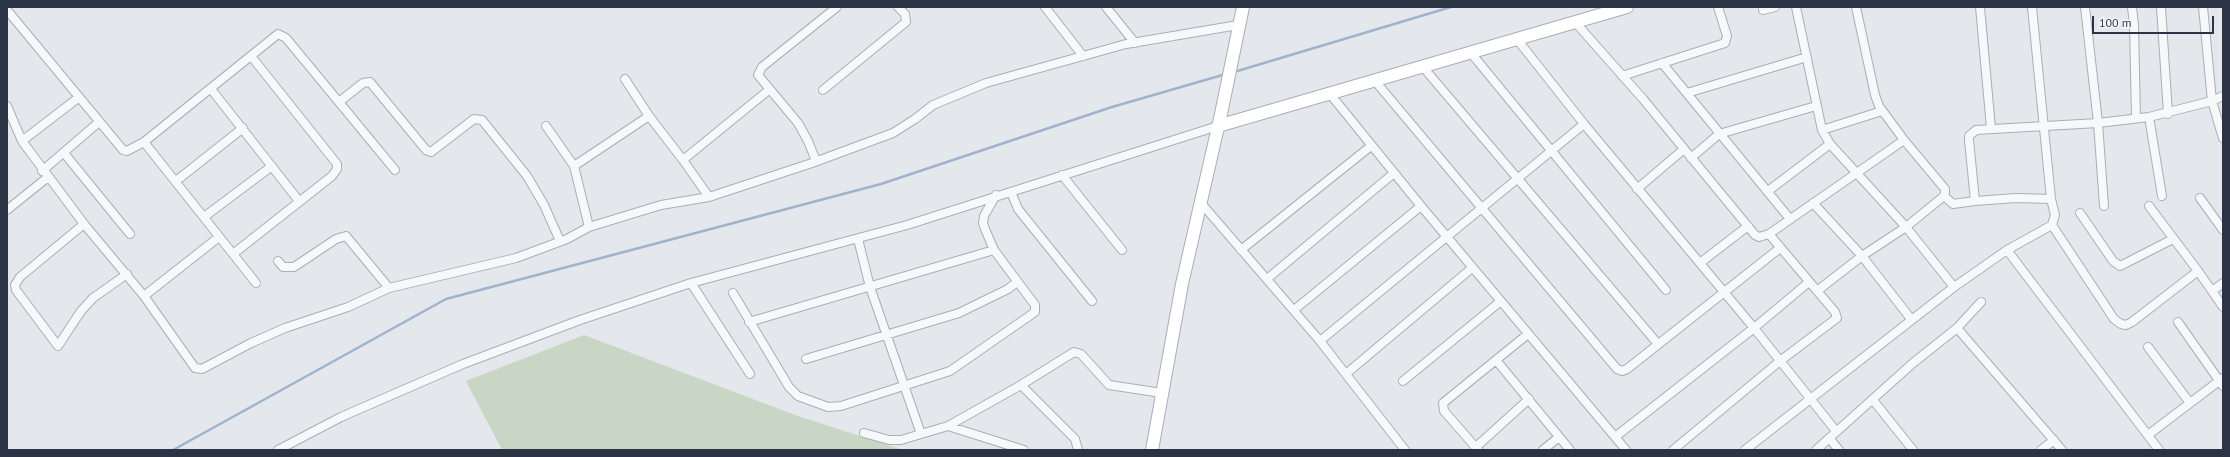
<!DOCTYPE html>
<html>
<head>
<meta charset="utf-8">
<style>
  body { margin:0 }
  #map { position:relative; width:2230px; height:457px; overflow:hidden; background:#e4e7ec; font-family:"PT Sans",sans-serif }
  canvas { display:block }
  .frame { position:absolute; inset:0; border:8px solid #2b3445; pointer-events:none }
  .scale { position:absolute; left:2092px; top:16px; width:122px; height:18px; box-sizing:border-box; border:2px solid #2b3445; border-top:0; padding-left:5px; font-size:12px; line-height:14px; white-space:nowrap; color:#2b3445; -webkit-text-stroke:3px #f4f6f9; paint-order:stroke }
</style>
</head>
<body>
<div id="map">
<canvas width="2230" height="457"></canvas>
<div class="frame"></div>
<div class="scale">100 m</div>
</div>
<script>
const ctx = document.querySelector('canvas').getContext('2d');
ctx.lineJoin = 'round';
function fillPath(path, color) { ctx.fillStyle = color; ctx.fill(path, 'evenodd'); }
const toPath = rows => new Path2D(rows.map(r => 'M' + r).join(''));
function trace(path, color, width, dash) { ctx.strokeStyle = color; ctx.lineWidth = width; ctx.lineCap = dash ? 'butt' : 'round'; ctx.setLineDash(dash || []); ctx.stroke(path); }
const green = toPath([
  [584,335,795,415,903,450,502,450,466,381]
]);
const stream = toPath([
  [1234,72,1451,7],
  [173,450,446,299,881,184,1112,107,1226,74]
]);
const street = toPath([
  [1045,7,1083,56],
  [1106,7,1135,43],
  [1796,7,1822,130,1830,144,1906,227,1954,287],
  [1980,7,1991,128],
  [2085,7,2098,123,2104,206],
  [2132,7,2134,25,2136,118],
  [2161,7,2168,114],
  [2203,7,2212,101,2223,138],
  [7,10,123,150,127,151,144,142,278,34,286,38,395,170],
  [1763,10,1775,7],
  [1575,22,1643,99,1755,235,1759,237,1769,234,1904,140],
  [1516,38,1584,124,1754,328,1836,431],
  [1471,53,1666,290],
  [1662,63,1790,219],
  [1423,67,1658,344],
  [1622,76,1725,43,1727,36,1718,7],
  [625,79,649,116,683,160],
  [1375,81,1617,369,1622,371,1627,369,1780,248],
  [211,89,299,201],
  [823,90,906,22,905,14,898,7],
  [1687,93,1807,57],
  [1330,94,1421,206,1626,450],
  [78,98,22,141,84,224,144,296,195,368,202,369,251,343,285,328,348,307,389,288,516,258,567,239,589,227,661,205,709,197,812,163,893,133,915,119,933,105,986,83,1126,44,1238,25],
  [339,102,363,83,370,82,426,150,431,152,474,119,482,120,527,176,544,205,560,241],
  [7,106,22,141],
  [2149,117,2162,196],
  [546,126,574,166,589,227],
  [1822,130,1882,111],
  [144,142,256,283],
  [64,153,130,234],
  [1691,158,1719,134,1816,106],
  [816,161,808,141,798,123,758,75,762,67,837,7],
  [574,166,649,116],
  [42,171,99,122],
  [1062,175,1122,250],
  [176,181,243,128],
  [1637,189,1684,149],
  [1768,191,1830,144],
  [1011,192,1018,209,1092,301],
  [1944,196,1953,204,1975,201,1969,140,1969,136,1976,130,2098,123,2149,117,2212,101,2223,96],
  [709,197,683,160,770,89],
  [2200,198,2223,230],
  [1975,201,2016,198,2051,199],
  [1201,203,1320,341,1405,450],
  [1813,203,1862,256,1911,319],
  [2149,206,2198,271],
  [7,210,48,177],
  [2080,213,2113,261,2120,266,2173,239],
  [204,217,272,166],
  [84,224,20,277,15,285,16,290,58,346,81,311,93,298,127,274],
  [2052,225,2114,319,2121,324,2126,325,2132,322,2198,271,2212,291,2223,283],
  [858,239,870,287,921,434,948,426,1021,385,1074,352,1081,354,1109,385,1162,393],
  [1241,250,1371,146],
  [2007,250,2159,450],
  [233,254,332,176,337,169,337,164,251,56],
  [278,261,283,267,294,267,336,239,346,236,389,288],
  [1700,263,1748,226],
  [1267,279,1394,173],
  [691,283,750,374],
  [1817,291,1862,256,1906,227,1944,196,1945,193,1945,189,1904,140,1879,106,1875,95,1856,7],
  [2212,291,2223,307],
  [733,293,789,387,798,396,828,407,841,406,950,371,1035,312,1035,305,994,250,985,229,983,223,984,216,996,195],
  [144,296,219,237],
  [1294,310,1421,206],
  [749,322,994,250],
  [2178,322,2223,386],
  [1957,328,2062,450],
  [1320,341,1584,124],
  [2148,347,2190,403],
  [806,359,959,313,1008,289,1017,282],
  [1496,360,1570,450],
  [1347,373,1472,268],
  [1403,381,1501,301],
  [1021,385,1075,439,1078,450],
  [1873,400,1913,450],
  [948,426,1024,450],
  [864,433,889,440,901,440,921,434],
  [2148,435,2223,378],
  [1615,437,1754,328,1809,282],
  [1829,438,1839,450],
  [1476,447,1529,399],
  [278,450,341,417,463,364,580,320,691,283,907,225,1218,126],
  [1478,450,1444,411,1443,403,1528,334],
  [1543,450,1559,437],
  [1673,450,1780,361,1837,318,1835,312,1769,234],
  [1745,450,1954,287,2007,250,2052,225,2055,215,2051,199,2032,7],
  [1816,450,1913,363,1957,328,1981,302],
  [2041,450,2054,440]
]);
const secondary = toPath([
  [1218,126,1627,7],
  [1152,450,1182,284,1221,114,1243,7]
]);
fillPath(green, '#c9d6c5');
trace(stream, '#9fb4cc', 2.5);
trace(street, '#a9aeb7', 10);
trace(secondary, '#a9aeb7', 14);
trace(street, '#f7f8fa', 8);
trace(secondary, '#fff', 12);
</script>
</body>
</html>
